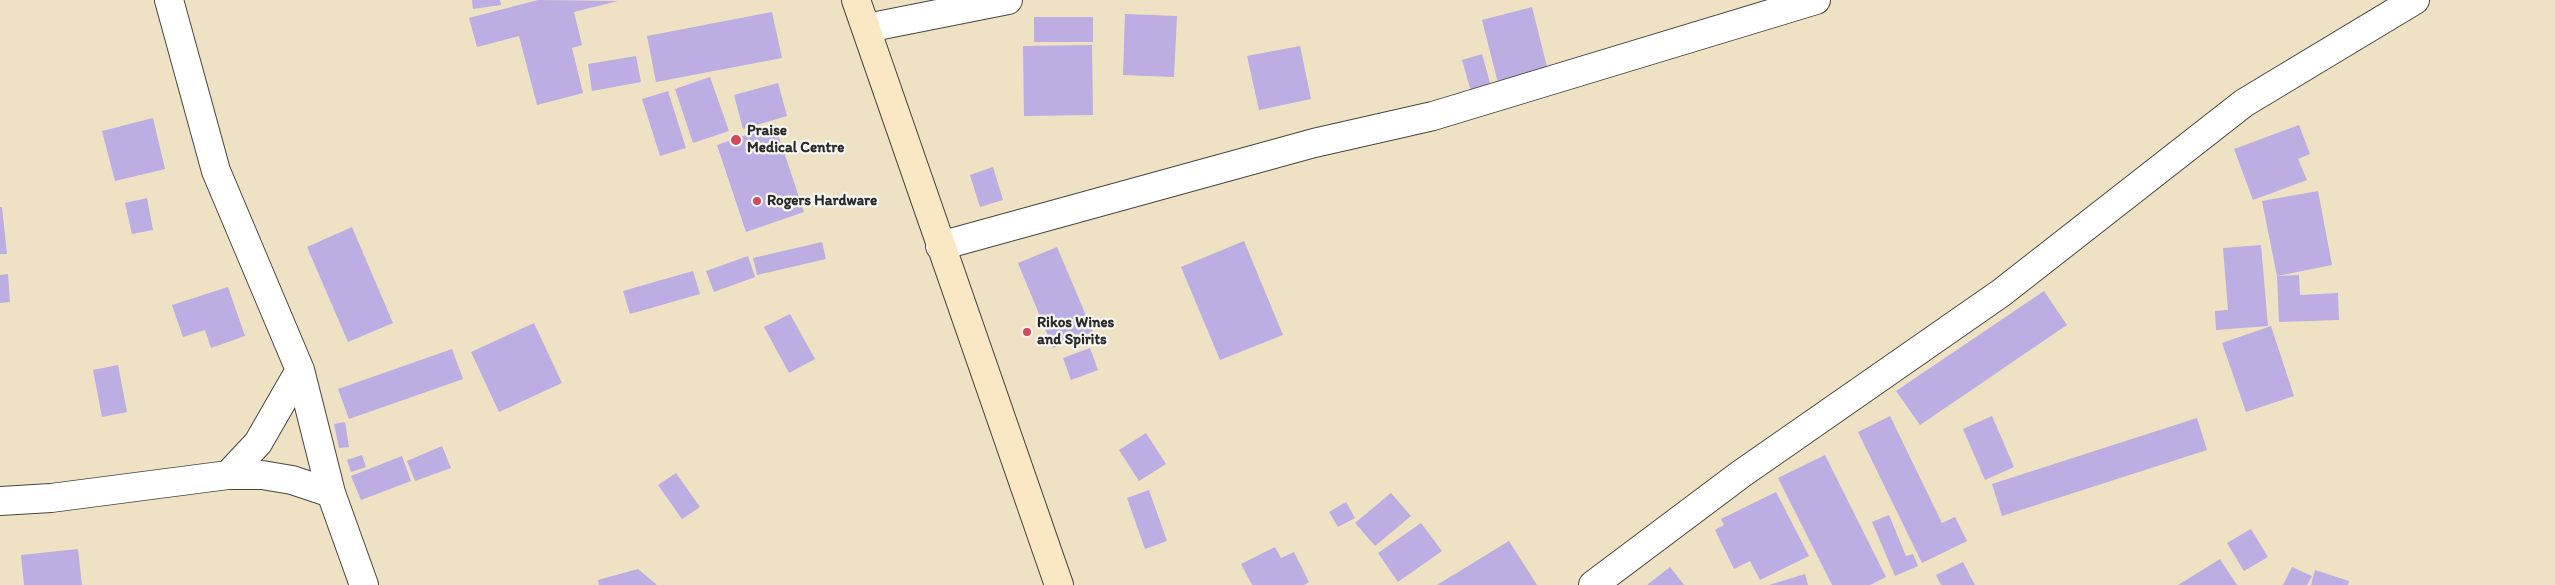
<!DOCTYPE html>
<html>
<head>
<meta charset="utf-8">
<style>
  body { margin:0 }
  canvas { display:block; background:#efe1c3 }
</style>
</head>
<body>
<canvas width="2555" height="585"></canvas>
<script>
const ctx = document.querySelector('canvas').getContext('2d');
ctx.lineJoin = 'round';
function fillPath(path, color) { ctx.fillStyle = color; ctx.fill(path, 'evenodd'); }
const toPath = rows => new Path2D(rows.map(r => 'M' + r).join(''));
function trace(path, color, width, dash) { ctx.strokeStyle = color; ctx.lineWidth = width; ctx.lineCap = dash ? 'butt' : 'round'; ctx.setLineDash(dash || []); ctx.stroke(path); }
function drawText(font, color, halo, rows, align = 'center') {
  ctx.font = font + ' Itim,sans-serif'; ctx.lineWidth = 4.5; ctx.setLineDash([]); ctx.textBaseline = 'middle'; ctx.strokeStyle = halo; ctx.fillStyle = color; for (const [text, x, y, turn = 0] of rows) {
    ctx.save(); ctx.translate(x, y); ctx.rotate((+turn || 0) * Math.PI / 180); ctx.textAlign = isNaN(turn) ? turn : align; if (halo) ctx.strokeText(text, 0, 0); ctx.fillText(text, 0, 0); ctx.restore();
  }
}
const building = toPath([
  [472,0,500,0,501,5,473,9],
  [538,0,618,1,574,12,582,45,572,48,583,93,537,105,519,36,477,47,469,18],
  [1532,7,1549,75,1499,87,1482,20],
  [772,12,782,58,656,82,647,36],
  [1125,14,1177,16,1174,77,1123,75],
  [1034,17,1093,17,1093,42,1034,42],
  [1092,45,1093,115,1024,116,1023,46],
  [1300,46,1311,99,1259,110,1247,56],
  [1482,54,1492,90,1472,95,1462,60],
  [636,56,641,82,592,91,588,64],
  [710,77,729,131,693,143,675,89],
  [778,83,787,116,743,129,734,95],
  [668,91,686,148,660,156,642,99],
  [153,118,165,169,115,181,102,131],
  [775,125,804,212,746,232,717,145],
  [2299,125,2310,154,2298,159,2307,180,2253,200,2234,149],
  [993,167,1003,200,980,207,970,175],
  [2318,191,2332,265,2277,276,2299,275,2300,295,2338,293,2339,320,2279,322,2277,276,2262,201],
  [147,198,153,230,132,234,125,203],
  [0,207,2,207,7,254,0,254],
  [352,227,393,323,348,342,307,247],
  [1244,241,1283,335,1220,360,1181,267],
  [822,242,826,259,757,275,753,258],
  [2261,245,2268,326,2216,330,2215,311,2228,310,2223,248],
  [1057,247,1093,332,1053,348,1018,263],
  [748,256,755,277,714,292,706,271],
  [693,271,700,294,630,314,623,291],
  [8,274,10,302,0,303,0,275],
  [228,287,245,336,211,348,205,330,183,337,172,305],
  [2044,291,2067,325,1920,425,1896,391],
  [790,314,815,359,789,373,764,327],
  [534,323,562,383,499,412,471,352],
  [2271,326,2294,396,2246,412,2222,343],
  [1090,348,1098,370,1071,380,1063,358],
  [452,349,463,379,349,419,338,389],
  [118,365,127,412,102,417,93,370],
  [1890,416,1942,523,1955,517,1967,541,1922,563,1858,432],
  [1992,416,2014,467,1985,480,1963,429],
  [2197,418,2207,450,2002,516,1992,484],
  [345,422,349,447,339,448,334,424],
  [1146,433,1166,464,1139,481,1119,450],
  [442,446,451,468,415,481,407,461],
  [362,455,366,467,351,472,347,460],
  [1825,455,1886,577,1870,585,1832,585,1778,478],
  [402,456,411,481,361,500,351,476],
  [676,473,700,507,682,519,658,485],
  [1149,490,1167,541,1145,549,1127,498],
  [1776,492,1809,556,1760,580,1750,561,1734,569,1715,530,1724,525,1721,519],
  [1391,493,1411,516,1375,546,1355,523],
  [1346,502,1355,518,1338,527,1329,512],
  [1889,515,1906,556,1913,554,1918,566,1895,576,1872,522],
  [1421,523,1442,551,1398,582,1378,553],
  [2251,529,2268,557,2244,571,2227,543],
  [1509,541,1537,585,1437,585],
  [1275,547,1281,558,1294,552,1309,582,1304,585,1252,585,1241,564],
  [78,549,82,585,24,585,21,555],
  [2220,559,2237,585,2178,585],
  [1963,562,1975,585,1941,585,1936,575],
  [1670,567,1684,585,1647,585],
  [2292,567,2312,576,2307,585,2283,585],
  [638,569,657,585,599,585,598,580],
  [2315,570,2349,581,2348,585,2311,585],
  [1805,574,1808,585,1769,585]
]);
const street = toPath([
  [169,0,216,171,300,370,331,493,364,585],
  [867,28,1008,0],
  [940,246,1314,143,1433,116,1816,0],
  [228,475,258,443,300,370],
  [0,501,51,498,228,475,262,475,292,480,331,493],
  [1593,585,1741,474,2001,293,2244,103,2415,0]
]);
const secondary = toPath([
  [856,0,1059,585]
]);
const markers = [
  [736,140,6,"#d1495b"],
  [757,201,5,"#d1495b"],
  [1027,332,5,"#d1495b"]
];
const poiNames = [
  ["Praise",747,131],
  ["Medical Centre",747,148],
  ["Rogers Hardware",767,201],
  ["Rikos Wines",1037,323],
  ["and Spirits",1037,340]
];
fillPath(building, '#bcade3');
trace(street, '#484642', 30);
trace(secondary, '#484642', 30);
trace(street, '#fff', 28);
trace(secondary, '#fae7c3', 28);
for (const [x, y, r, color] of markers) { const dot = new Path2D(); dot.arc(x, y, r, 0, 2 * Math.PI); ctx.fillStyle = color; ctx.fill(dot); trace(dot, '#f6f6f2', 2); }
drawText('bold 15px', '#2b2b2b', '#f6f6f2', poiNames, 'left');
</script>
</body>
</html>
